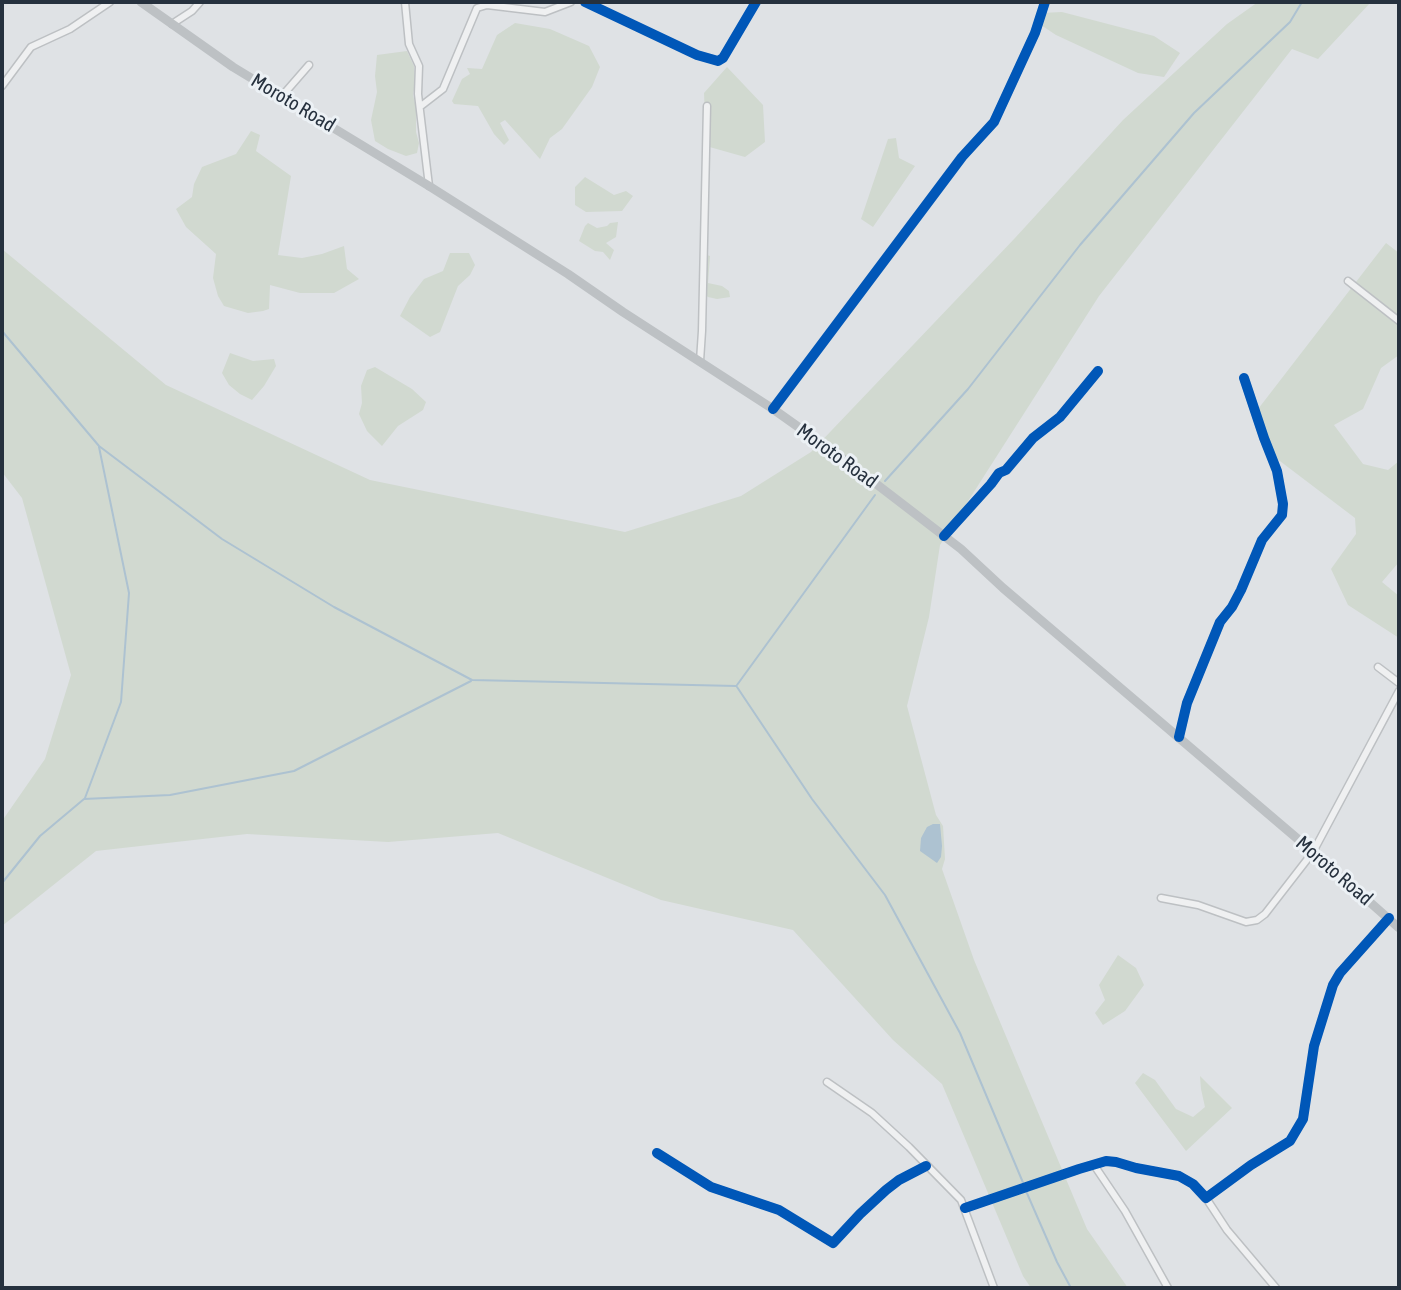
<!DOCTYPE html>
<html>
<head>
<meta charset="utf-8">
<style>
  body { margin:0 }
  #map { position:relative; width:1401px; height:1290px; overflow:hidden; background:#dfe2e5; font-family:"Asap Condensed",sans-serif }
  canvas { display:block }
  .frame { position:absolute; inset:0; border:4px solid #26313e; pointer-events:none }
</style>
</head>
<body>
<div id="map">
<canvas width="1401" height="1290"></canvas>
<div class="frame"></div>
</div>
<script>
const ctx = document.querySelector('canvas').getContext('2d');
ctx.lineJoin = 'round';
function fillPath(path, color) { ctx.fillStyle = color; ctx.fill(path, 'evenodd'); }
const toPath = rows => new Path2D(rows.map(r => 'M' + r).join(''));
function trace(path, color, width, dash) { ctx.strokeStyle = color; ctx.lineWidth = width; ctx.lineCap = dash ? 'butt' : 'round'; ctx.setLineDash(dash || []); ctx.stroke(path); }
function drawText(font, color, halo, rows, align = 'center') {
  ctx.font = font + ' "Asap Condensed",sans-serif'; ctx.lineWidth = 6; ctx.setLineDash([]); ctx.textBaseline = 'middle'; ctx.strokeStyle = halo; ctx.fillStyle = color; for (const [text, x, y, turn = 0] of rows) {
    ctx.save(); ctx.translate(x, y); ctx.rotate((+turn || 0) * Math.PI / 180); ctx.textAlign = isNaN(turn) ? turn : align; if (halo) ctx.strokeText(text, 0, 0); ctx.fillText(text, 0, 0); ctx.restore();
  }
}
const green = toPath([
  [1258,2,1371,2,1318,59,1292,49,1099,296,940,545,929,617,907,706,936,815,943,826,945,859,942,869,974,960,1087,1229,1128,1288,1031,1288,1023,1276,942,1084,893,1040,793,930,661,900,498,833,388,842,247,834,96,851,2,926,2,821,45,759,71,675,22,498,2,472,2,249,166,385,370,480,625,532,741,496,811,452,1015,238,1123,120,1227,24],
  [1062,12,1154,36,1180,53,1164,77,1138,73,1056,35,1038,23,1041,13],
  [515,23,550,29,589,46,600,67,592,87,562,129,550,138,540,159,505,120,500,123,509,140,504,145,494,134,478,106,454,104,452,101,462,79,470,74,467,68,482,69,497,35],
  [407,51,414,66,415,83,413,95,416,107,416,132,419,143,417,153,406,156,388,149,375,141,371,120,377,92,375,76,377,55],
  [727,67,763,105,765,142,745,157,706,146,704,93],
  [251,131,260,135,256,151,291,176,278,255,302,258,322,254,344,246,347,269,359,279,334,293,300,293,270,285,269,309,263,311,248,313,224,306,218,296,213,278,216,254,186,227,176,209,192,197,194,184,202,167,236,154],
  [896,138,899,158,915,166,873,227,861,219,888,139],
  [585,177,614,195,626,191,633,196,622,211,586,212,575,205,575,187],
  [618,222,616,237,606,243,614,250,610,260,603,252,595,251,579,241,585,226,588,223,597,228,607,226,610,223],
  [1386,243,1399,253,1399,355,1381,368,1363,409,1334,425,1363,464,1388,470,1399,461,1399,562,1382,582,1399,596,1399,638,1348,605,1331,569,1356,534,1355,518,1272,455,1255,413],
  [450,253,469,253,475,265,470,275,458,286,440,332,430,337,400,316,410,297,424,279,443,271],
  [704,254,710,256,708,283,722,286,729,291,730,297,717,299,708,297,704,294],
  [230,353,253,361,274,359,276,366,264,386,252,400,240,394,229,385,222,373],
  [375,367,412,389,426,402,423,410,398,426,382,446,367,431,359,414,362,403,361,386,367,370],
  [1118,955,1136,968,1144,985,1125,1011,1103,1025,1095,1013,1105,1000,1099,985],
  [1143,1073,1155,1080,1176,1109,1193,1117,1205,1107,1201,1089,1200,1076,1232,1108,1186,1151,1135,1083]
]);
const water = toPath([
  [933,824,940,824,942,846,941,857,937,863,920,851,921,838,927,827]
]);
const stream = toPath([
  [2,331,99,446,222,539,334,607,472,680,736,686],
  [885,481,968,389,1080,245,1194,113,1290,22,1302,2],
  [737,685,875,495],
  [737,687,812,799,885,895,960,1033,1024,1185],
  [85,798,121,702,129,593,99,447],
  [2,883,40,836,84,799,170,795,294,771,471,681],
  [1026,1191,1057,1262,1071,1288]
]);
const street = toPath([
  [405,2,409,44,419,66,418,94,429,186],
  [585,2,697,55,718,61,723,58,756,2],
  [172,24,192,11,200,2],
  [2,86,31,47,70,29,110,2],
  [282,96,309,65],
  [421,106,443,89,477,8,487,5,545,12,571,2],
  [1348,281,1399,321],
  [700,361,702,331,707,106],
  [773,409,962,157,994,122,1035,33,1045,2],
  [944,536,991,484,999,473,1006,470,1033,438,1060,417,1098,371],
  [1378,667,1399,683],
  [1179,737,1187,703,1220,622,1232,607,1241,590,1262,540,1282,515,1283,504,1277,471,1264,438,1244,378],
  [1161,898,1198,905,1246,922,1257,920,1265,914,1313,852,1399,691],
  [827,1082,872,1113,909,1147,961,1200,994,1288],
  [657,1153,711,1187,779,1210,833,1243,860,1214,886,1190,899,1180,926,1166],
  [1094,1165,1125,1211,1168,1288],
  [1206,1198,1227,1230,1276,1288],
  [965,1208,1079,1169,1106,1161,1116,1162,1136,1168,1179,1176,1193,1184,1206,1198,1251,1165,1290,1141,1303,1119,1314,1046,1333,985,1340,973,1389,918]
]);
const secondary = toPath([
  [141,2,233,67,429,186,568,274,623,312,773,409,849,463,961,549,1003,588,1313,852,1399,928]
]);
const cycleway = toPath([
  [585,2,697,55,718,61,723,58,756,2],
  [773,409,962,157,994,122,1035,33,1045,2],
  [944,536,991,484,999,473,1006,470,1033,438,1060,417,1098,371],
  [1179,737,1187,703,1220,622,1232,607,1241,590,1262,540,1282,515,1283,504,1277,471,1264,438,1244,378],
  [657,1153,711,1187,779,1210,833,1243,860,1214,886,1190,899,1180,926,1166],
  [965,1208,1079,1169,1106,1161,1116,1162,1136,1168,1179,1176,1193,1184,1206,1198,1251,1165,1290,1141,1303,1119,1314,1046,1333,985,1340,973,1389,918]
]);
const streetNames = [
  ["Moroto Road",293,103,31],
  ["Moroto Road",837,456,36],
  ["Moroto Road",1334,871,41]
];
fillPath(green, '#d1d9d0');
fillPath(water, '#adc2d1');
trace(stream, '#adc2d1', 2);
trace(street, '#bdc0c3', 9);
trace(street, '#eff0f1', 6);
trace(secondary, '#bdc1c4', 9);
trace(cycleway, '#0057b8', 10);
drawText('20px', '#26313e', '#ecf1f5', streetNames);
</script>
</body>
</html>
